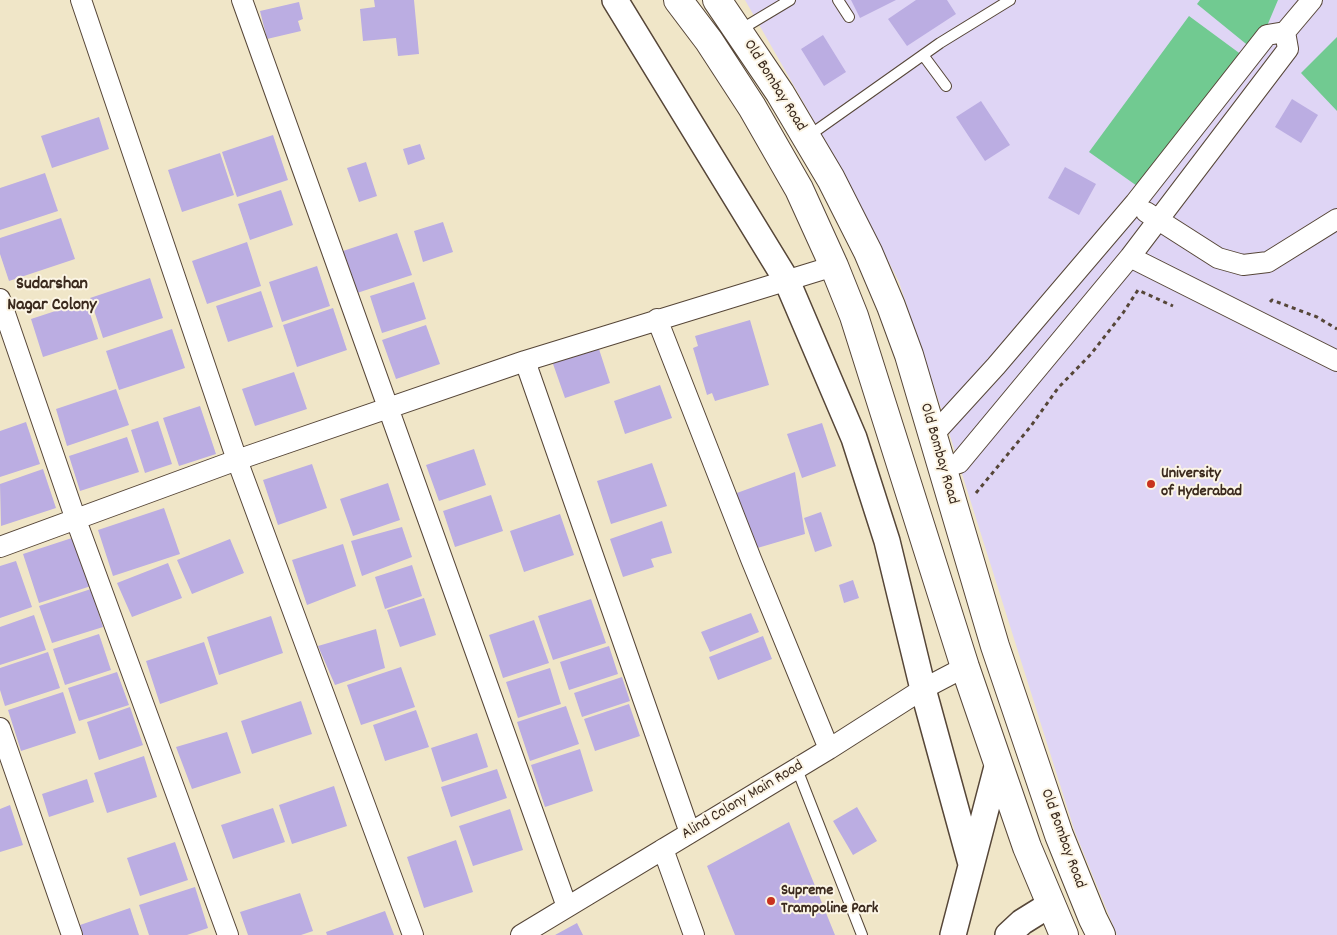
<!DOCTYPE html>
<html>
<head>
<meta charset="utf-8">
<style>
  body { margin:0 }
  canvas { display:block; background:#f0e6c8 }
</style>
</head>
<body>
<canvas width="1337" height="935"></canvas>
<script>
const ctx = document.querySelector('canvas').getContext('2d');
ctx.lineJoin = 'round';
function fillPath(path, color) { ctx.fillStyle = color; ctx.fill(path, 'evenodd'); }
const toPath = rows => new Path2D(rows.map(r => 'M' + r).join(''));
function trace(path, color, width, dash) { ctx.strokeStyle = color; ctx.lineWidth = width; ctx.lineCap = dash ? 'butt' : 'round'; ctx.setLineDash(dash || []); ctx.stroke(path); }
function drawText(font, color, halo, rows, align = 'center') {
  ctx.font = font + ' Dekko,sans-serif'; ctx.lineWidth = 4; ctx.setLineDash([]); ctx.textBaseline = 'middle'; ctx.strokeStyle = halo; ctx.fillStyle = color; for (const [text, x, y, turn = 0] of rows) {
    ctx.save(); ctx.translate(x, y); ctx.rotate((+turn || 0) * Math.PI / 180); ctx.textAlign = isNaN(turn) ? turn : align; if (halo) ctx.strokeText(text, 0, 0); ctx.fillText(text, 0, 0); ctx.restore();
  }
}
const built = toPath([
  [745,0,1337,0,1337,935,1117,935,1075,832,945,420,899,282,838,163]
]);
const green = toPath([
  [1200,0,1278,0,1256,52,1197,4],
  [1189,16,1246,58,1147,193,1089,152],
  [1337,37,1337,111,1301,73]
]);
const building = toPath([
  [374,0,414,0,419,54,398,56,396,38,363,41,360,9,375,7],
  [851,0,896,0,860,18],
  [916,0,947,0,956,14,907,46,888,19],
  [299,2,303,19,298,21,301,31,267,39,260,11],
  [823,35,846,72,824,86,801,49],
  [1292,99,1318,115,1301,143,1275,127],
  [981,101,1010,145,985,161,956,117],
  [99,117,109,149,52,168,41,136],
  [273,135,288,180,237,197,222,152],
  [420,144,425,159,408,165,403,149],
  [220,153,234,195,182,212,168,170],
  [366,162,377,196,359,202,347,168],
  [1065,167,1096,184,1079,215,1048,198],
  [45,173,58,211,0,230,0,188],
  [281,190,293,225,250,240,238,204],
  [61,218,75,259,9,281,0,254,0,238],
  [443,222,453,252,423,262,414,231],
  [397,233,412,275,357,293,343,251],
  [247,242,261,286,207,304,192,261],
  [317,266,330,306,282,322,269,282],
  [150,278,163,318,103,338,90,298],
  [414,282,426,319,382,333,370,296],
  [261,291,273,327,228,342,216,306],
  [86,301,98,339,43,357,31,319],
  [333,308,347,350,297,367,283,325],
  [750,320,769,385,715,401,712,393,707,395,693,348,698,346,695,336],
  [426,325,440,364,396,379,382,340],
  [172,329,185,368,119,390,106,351],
  [598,346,610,383,565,398,552,361],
  [294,372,307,409,255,426,242,389],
  [660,385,672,418,625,434,614,401],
  [116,389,129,425,67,446,56,409],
  [200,406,216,454,179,466,163,418],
  [158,421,172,464,145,473,131,430],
  [26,422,40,464,0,477,0,431],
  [822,423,836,466,802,478,787,434],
  [127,437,139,472,80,491,69,456],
  [474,449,486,485,439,501,426,465],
  [652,463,667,506,611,524,597,481],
  [312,464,327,508,278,525,263,480],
  [43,469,56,508,1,526,0,484],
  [795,472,805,534,754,549,734,494],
  [388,483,400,520,353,536,340,499],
  [491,495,503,531,455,547,443,511],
  [164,508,180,554,113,576,98,530],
  [821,512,832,546,815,552,804,518],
  [560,514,574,555,524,572,510,531],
  [662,521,672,553,651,559,654,567,623,577,610,539],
  [402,527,412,557,362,576,351,541],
  [75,537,91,586,39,603,23,554],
  [230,539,244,573,192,594,177,560],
  [343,544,356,586,307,605,292,560],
  [16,561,32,607,0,618,0,566],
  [168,563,182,598,132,617,117,583],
  [412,565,422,596,385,609,375,577],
  [853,580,859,598,844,603,839,585],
  [91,589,103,627,52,643,39,606],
  [424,598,436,635,400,647,387,610],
  [591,599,606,643,553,660,538,616],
  [751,613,759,632,710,652,701,632],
  [34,615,46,650,0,665,0,627],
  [271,616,283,653,219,675,207,637],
  [534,620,549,663,503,678,489,635],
  [376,629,385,668,335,685,318,646],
  [99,634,111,670,65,685,53,649],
  [763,636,772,659,718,680,709,657],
  [204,642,218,684,160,704,146,661],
  [609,646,618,674,569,690,560,662],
  [48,652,60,688,5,706,0,690,0,668],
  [401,667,415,707,361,725,347,685],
  [550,668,561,704,518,718,506,682],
  [117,672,129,705,79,721,68,688],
  [622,677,630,701,582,717,574,693],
  [63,692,76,733,21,751,8,710],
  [301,701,312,734,252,754,241,721],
  [629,704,640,736,595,751,584,719],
  [566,706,579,744,530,761,517,722],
  [130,707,143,745,99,760,87,722],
  [416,710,429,747,385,761,373,725],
  [227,732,241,773,192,789,176,747],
  [477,733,488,767,442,782,431,748],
  [580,749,593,791,545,807,531,765],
  [144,756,157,797,107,813,94,773],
  [497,769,507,798,451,817,441,787],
  [87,779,94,802,49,817,42,794],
  [334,786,347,826,292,844,279,805],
  [10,805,23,845,0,852,0,809],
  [857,807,877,841,853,855,833,821],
  [273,808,285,842,233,859,221,825],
  [510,809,523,850,473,866,459,826],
  [789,822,835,935,735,935,707,866],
  [456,840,473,892,424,908,407,857],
  [175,842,188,880,140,896,127,858],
  [195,887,208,928,187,935,149,935,139,905],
  [300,893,313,931,301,935,248,935,240,912],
  [130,908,139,935,83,935,80,925],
  [385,911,394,935,327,935,326,932],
  [577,923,583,935,555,935]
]);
const path = toPath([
  [1270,302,1272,300,1317,317,1337,329],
  [976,493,1031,426,1058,388,1091,354,1123,313,1138,290,1173,306]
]);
const service = toPath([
  [838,0,849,17],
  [740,30,790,0],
  [923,55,946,86],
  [807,137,940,43,1010,0],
  [797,769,862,935]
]);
const minor = toPath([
  [81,0,237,460,413,935],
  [242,0,567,907],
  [1146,212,1218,258,1243,265,1268,262,1337,219],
  [1130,257,1337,361],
  [0,299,76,520,228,935],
  [657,319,751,559,829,749],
  [525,361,690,833],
  [933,435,996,366,1135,203,1267,35,1285,32,1312,0],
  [943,468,959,463,1130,257,1288,49,1285,32],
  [0,547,237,460,525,361,834,266],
  [0,728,72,935],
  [663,849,694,935],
  [521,935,829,749,923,689,965,667]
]);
const tertiary = toPath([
  [615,0,787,281,854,438,887,541,923,689,971,864],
  [953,935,998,763],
  [1008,935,1022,922,1051,904]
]);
const primary = toPath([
  [678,0,709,41,752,107,799,189,834,266,854,316,965,667,998,763,1027,847,1064,935],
  [717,0,780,93,831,179,868,252,891,306,909,355,995,646,1059,835,1093,919,1101,935]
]);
const markers = [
  [1151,484,5,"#c8321e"],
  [771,901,5,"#c8321e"]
];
const streetNames = [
  ["Old Bombay Road",774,86,58],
  ["Old Bombay Road",938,454,74],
  ["Alind Colony Main Road",743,801,-31],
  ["Old Bombay Road",1062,839,70]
];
const poiNames = [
  ["University",1161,475],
  ["of Hyderabad",1161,493],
  ["Supreme",781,892],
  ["Trampoline Park",781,910]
];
const neighbourhoodNames = [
  ["Sudarshan",52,286],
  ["Nagar Colony",52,307]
];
fillPath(built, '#dfd5f5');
fillPath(green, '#71ca91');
fillPath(building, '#bbade2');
trace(service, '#564638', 12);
trace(minor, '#564638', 22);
trace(tertiary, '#564638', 28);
trace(primary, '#564638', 30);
trace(path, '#564638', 3, [4, 4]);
trace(service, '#fff', 10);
trace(minor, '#fff', 20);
trace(tertiary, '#fff', 25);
trace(primary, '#fff', 28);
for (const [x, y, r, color] of markers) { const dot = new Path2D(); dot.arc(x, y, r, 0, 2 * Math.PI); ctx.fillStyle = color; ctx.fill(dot); trace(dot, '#fcf5e5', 2); }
drawText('16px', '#3b2a1e', '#fcf5e5', streetNames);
drawText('bold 16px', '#3b2a1e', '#fcf5e5', poiNames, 'left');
drawText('bold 18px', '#3b2a1e', '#fcf5e5', neighbourhoodNames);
</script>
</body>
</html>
